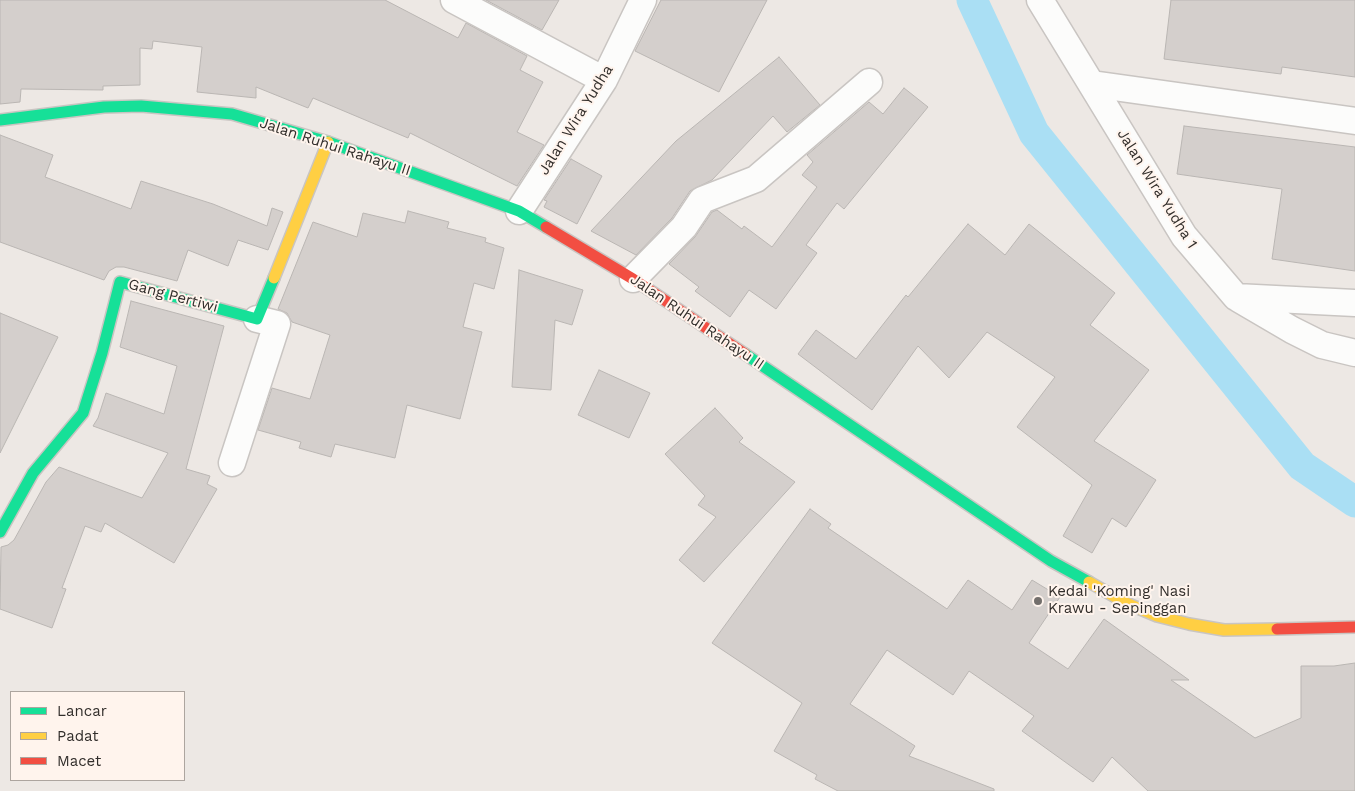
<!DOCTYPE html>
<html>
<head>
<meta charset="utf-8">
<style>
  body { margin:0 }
  #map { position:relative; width:1355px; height:791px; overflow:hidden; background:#ede8e4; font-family:"Work Sans",sans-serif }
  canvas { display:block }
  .legend { position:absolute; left:10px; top:691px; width:175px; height:90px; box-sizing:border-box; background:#fff4ed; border:1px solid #ada59f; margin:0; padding:6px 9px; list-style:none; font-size:15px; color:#322e2b }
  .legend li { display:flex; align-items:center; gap:10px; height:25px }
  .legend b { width:25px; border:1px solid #ada59f }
</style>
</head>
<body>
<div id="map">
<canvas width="1355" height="791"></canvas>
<ul class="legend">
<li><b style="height:6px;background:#16e098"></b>Lancar</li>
<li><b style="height:6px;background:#ffcf43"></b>Padat</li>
<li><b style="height:6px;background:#f24e42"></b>Macet</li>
</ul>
</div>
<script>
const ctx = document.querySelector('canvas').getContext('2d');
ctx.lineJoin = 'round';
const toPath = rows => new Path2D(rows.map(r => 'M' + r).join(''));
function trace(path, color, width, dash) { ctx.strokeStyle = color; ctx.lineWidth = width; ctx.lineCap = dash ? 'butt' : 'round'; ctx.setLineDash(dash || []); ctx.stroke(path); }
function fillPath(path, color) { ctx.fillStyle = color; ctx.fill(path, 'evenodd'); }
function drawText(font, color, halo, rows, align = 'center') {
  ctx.font = font + ' "Work Sans",sans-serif'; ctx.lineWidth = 4; ctx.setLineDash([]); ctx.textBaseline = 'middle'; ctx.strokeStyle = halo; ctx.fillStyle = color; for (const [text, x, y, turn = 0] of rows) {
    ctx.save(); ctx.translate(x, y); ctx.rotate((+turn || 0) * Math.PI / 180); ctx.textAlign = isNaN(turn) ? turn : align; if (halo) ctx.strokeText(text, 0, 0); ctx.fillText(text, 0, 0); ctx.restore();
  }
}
const canal = toPath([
  [972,0,1034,133,1302,466,1355,502]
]);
const building = toPath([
  [0,0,385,0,458,38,466,23,527,56,520,70,543,82,517,132,544,145,517,186,410,133,408,138,313,98,308,108,256,87,256,98,197,92,202,47,153,41,152,49,140,48,140,85,103,86,103,90,21,89,20,102,0,104,0,0],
  [486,0,559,0,542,30,486,0],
  [661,0,767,0,719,92,635,51,661,0],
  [1171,0,1355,0,1355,77,1282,67,1281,74,1164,59,1171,0],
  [779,57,820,105,787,132,773,116,712,180,690,191,672,218,636,255,591,231,676,141,779,57],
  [904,88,928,107,844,209,837,203,806,245,817,253,776,309,749,290,730,317,695,291,699,287,669,264,695,237,712,212,717,210,742,229,744,226,772,247,817,187,802,175,813,162,807,155,869,102,883,114,904,88],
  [1184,126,1355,147,1355,271,1272,259,1282,189,1177,174,1184,126],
  [0,135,53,155,45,177,131,209,141,181,213,204,267,226,272,208,283,212,268,250,238,240,228,266,188,250,177,281,124,267,116,267,109,271,104,280,0,242,0,135],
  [571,159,602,176,577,224,544,207,547,201,544,200,571,159],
  [408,211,449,222,447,228,486,238,485,242,504,248,494,289,474,283,463,327,482,332,460,419,407,405,395,458,335,444,331,457,299,448,301,442,258,430,272,388,310,399,330,335,292,322,287,313,278,309,313,222,357,237,363,213,405,223,408,211],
  [968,224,1005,255,1029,224,1115,293,1090,325,1149,370,1094,441,1156,480,1126,527,1112,518,1092,553,1063,536,1092,485,1017,427,1055,377,987,332,949,378,918,346,872,410,798,354,816,330,856,359,906,295,908,297,968,224],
  [519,270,583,290,572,325,555,320,551,390,512,387,519,270],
  [131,301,224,326,186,469,210,476,207,484,217,489,174,563,105,523,101,532,85,526,62,588,66,589,52,628,0,609,1,547,8,545,14,540,46,482,59,467,142,498,168,453,93,426,98,418,106,393,164,414,177,366,120,347,131,301],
  [0,313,58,337,0,453,0,313],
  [599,370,650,393,629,438,578,415,599,370],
  [715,408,743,438,739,442,795,482,704,582,679,560,716,517,698,505,705,496,665,454,715,408],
  [810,509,831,524,828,528,947,609,968,580,1012,610,1032,580,1060,597,1029,643,1068,669,1104,619,1189,680,1171,680,1255,738,1301,718,1301,666,1334,666,1355,663,1355,791,1148,791,1112,757,1093,782,1022,731,1034,716,969,671,953,695,887,650,850,704,915,746,909,756,994,789,994,791,838,791,815,779,817,775,774,751,802,703,712,643,810,509]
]);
const street = toPath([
  [454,0,604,80],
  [1040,0,1184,236,1236,297,1355,303],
  [1092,84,1355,121],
  [519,211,604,80,643,0],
  [633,279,684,227,702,200,756,179,869,82],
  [1239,299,1292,330,1322,345,1355,353],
  [232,463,277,324,257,319]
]);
const fast = toPath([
  [0,120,104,107,141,106,232,114,328,142,519,211,546,227],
  [745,354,1051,561,1089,582],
  [0,532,33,473,83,413,102,353,120,282,257,319,274,278]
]);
const slow = toPath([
  [274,278,328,142],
  [1089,582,1126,603,1157,616,1189,624,1224,630,1277,629]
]);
const jam = toPath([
  [546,227,633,279,745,354],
  [1277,629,1355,627]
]);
const markers = [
  [1038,601,5,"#736f6c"]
];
const streetNames = [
  ["Jalan Wira Yudha",576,120,-58],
  ["Jalan Ruhui Rahayu II",335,147,18],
  ["Jalan Wira Yudha 1",1157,189,58],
  ["Gang Pertiwi",173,296,15],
  ["Jalan Ruhui Rahayu II",697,322,34]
];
const poiNames = [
  ["Kedai 'Koming' Nasi",1048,592],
  ["Krawu - Sepinggan",1048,609]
];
trace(canal, '#aadff4', 31);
fillPath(building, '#d4cfcc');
trace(building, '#bab6b3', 1);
trace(street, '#c9c5c2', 29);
trace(fast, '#c9c5c2', 14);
trace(slow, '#c9c5c2', 14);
trace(jam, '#c9c5c2', 14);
trace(street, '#fcfcfb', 26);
trace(fast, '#16e098', 11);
trace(slow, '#ffcf43', 11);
trace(jam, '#f24e42', 11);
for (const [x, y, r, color] of markers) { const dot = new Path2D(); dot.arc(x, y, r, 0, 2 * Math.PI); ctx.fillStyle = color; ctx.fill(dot); trace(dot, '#fff4ed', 2); }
drawText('15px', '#322e2b', '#fff4ed', streetNames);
drawText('15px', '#322e2b', '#fff4ed', poiNames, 'left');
</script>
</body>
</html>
